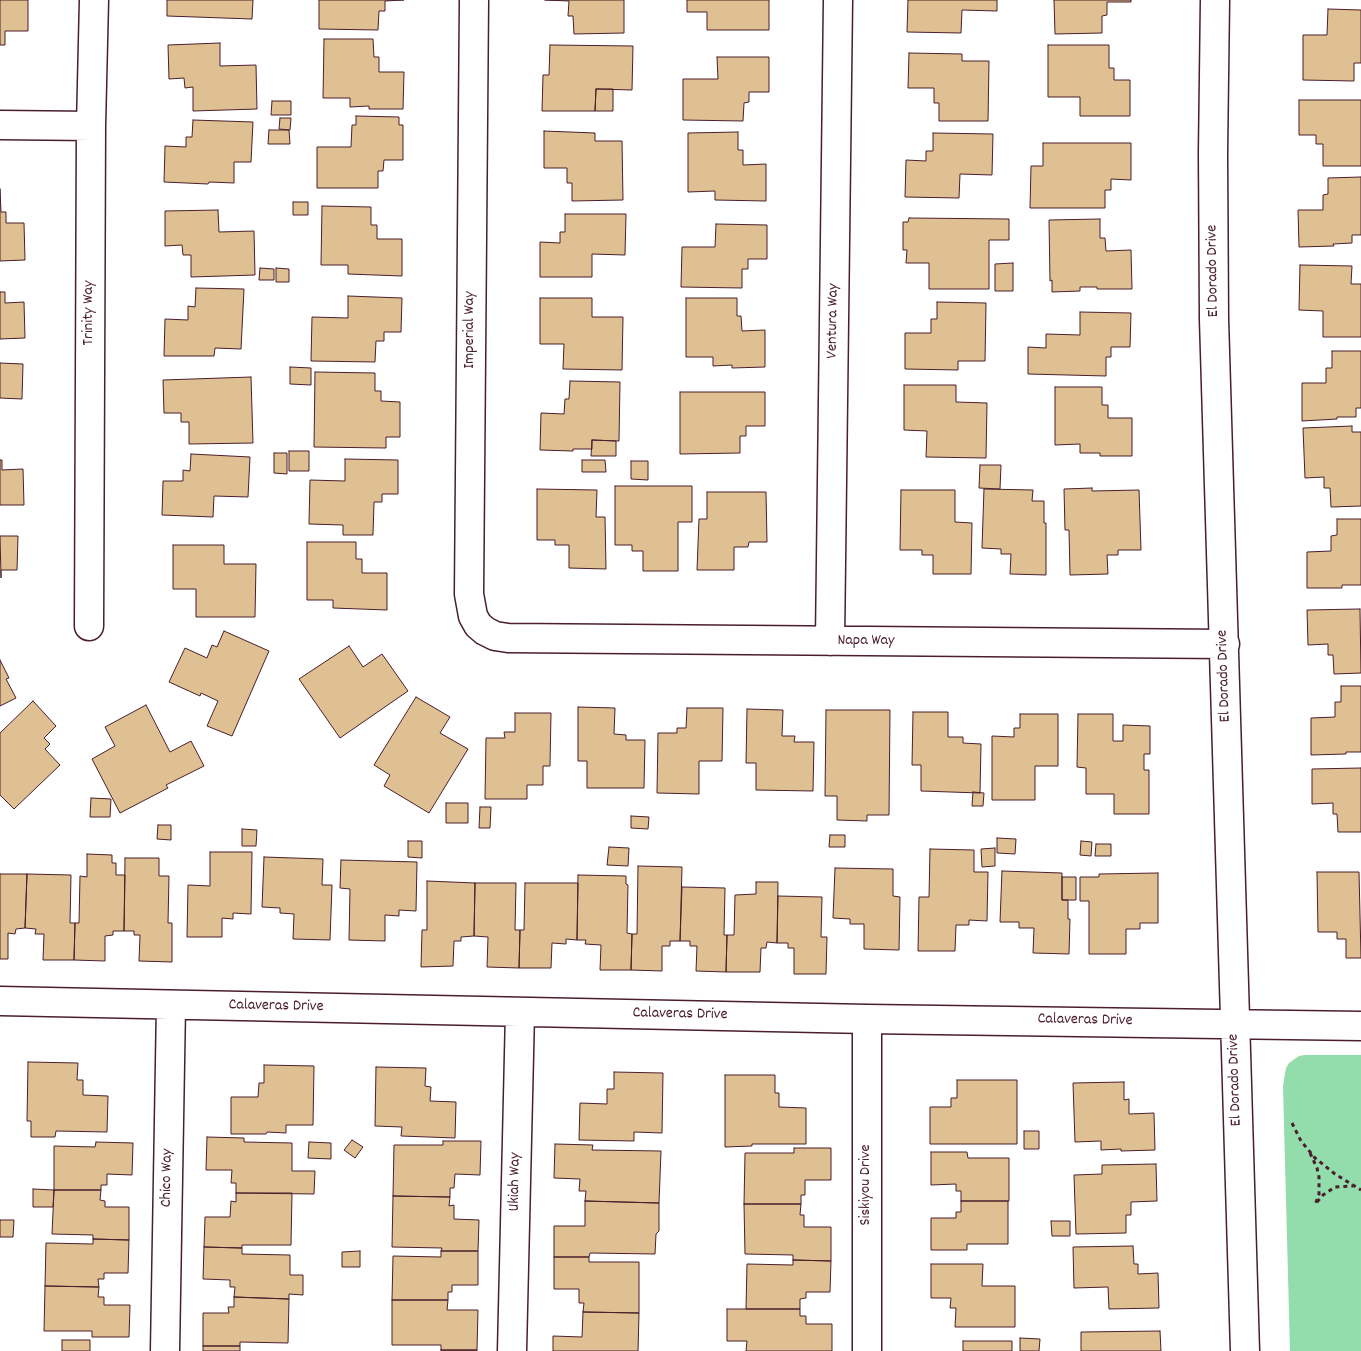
<!DOCTYPE html>
<html>
<head>
<meta charset="utf-8">
<style>
  body { margin:0 }
  canvas { display:block; background:#fff }
</style>
</head>
<body>
<canvas width="1361" height="1351"></canvas>
<script>
const ctx = document.querySelector('canvas').getContext('2d');
ctx.lineJoin = 'round';
function fillPath(path, color) { ctx.fillStyle = color; ctx.fill(path, 'evenodd'); }
const toPath = rows => new Path2D(rows.map(r => 'M' + r).join(''));
function trace(path, color, width, dash) { ctx.strokeStyle = color; ctx.lineWidth = width; ctx.lineCap = dash ? 'butt' : 'round'; ctx.setLineDash(dash || []); ctx.stroke(path); }
function drawText(font, color, halo, rows, align = 'center') {
  ctx.font = font + ' Dekko,sans-serif'; ctx.lineWidth = 4.5; ctx.setLineDash([]); ctx.textBaseline = 'middle'; ctx.strokeStyle = halo; ctx.fillStyle = color; for (const [text, x, y, turn = 0] of rows) {
    ctx.save(); ctx.translate(x, y); ctx.rotate((+turn || 0) * Math.PI / 180); ctx.textAlign = isNaN(turn) ? turn : align; if (halo) ctx.strokeText(text, 0, 0); ctx.fillText(text, 0, 0); ctx.restore();
  }
}
const green = toPath([
  [1305,1055,1361,1055,1361,1351,1290,1351,1283,1086,1286,1068,1289,1063,1299,1056]
]);
const building = toPath([
  [0,0,28,0,28,31,5,31,5,45,0,45,0,0],
  [167,0,253,0,252,19,167,16,167,0],
  [319,0,404,0,385,1,385,11,379,11,378,30,319,29,319,0],
  [545,0,624,0,624,33,574,34,573,16,568,16,569,1,545,0],
  [687,0,769,0,769,30,707,30,707,12,687,12,687,0],
  [908,0,997,0,997,11,962,10,961,33,907,32,908,0],
  [1054,0,1131,0,1131,2,1107,2,1107,15,1102,16,1102,33,1055,34,1054,0],
  [1328,9,1361,10,1361,63,1354,63,1354,81,1303,80,1303,35,1327,35,1328,9],
  [324,39,373,39,374,57,379,57,379,72,404,72,403,109,369,109,369,106,350,107,350,98,323,98,324,39],
  [220,43,220,66,256,65,257,109,193,111,193,87,185,88,184,78,169,79,168,45,220,43],
  [550,45,633,46,632,90,596,89,595,111,542,111,543,75,549,75,550,45],
  [1048,45,1109,45,1109,68,1114,68,1114,80,1130,80,1130,116,1080,116,1080,97,1048,97,1048,45],
  [909,53,962,54,962,61,989,61,988,121,939,121,939,103,934,103,934,88,908,88,909,53],
  [717,57,769,57,769,92,749,92,749,102,744,103,743,121,683,120,683,79,718,79,717,57],
  [596,89,613,89,613,111,595,111,596,89],
  [1299,100,1361,100,1361,166,1323,166,1323,144,1316,144,1316,135,1299,135,1299,100],
  [272,101,291,101,291,115,271,115,272,101],
  [356,116,399,117,399,125,403,125,403,160,384,160,383,171,378,171,378,188,317,188,317,147,351,147,352,125,356,125,356,116],
  [280,118,291,118,290,130,279,129,280,118],
  [193,120,253,122,251,162,234,162,234,183,209,182,208,184,164,182,165,146,186,147,186,137,192,137,193,120],
  [269,130,289,130,290,144,268,144,269,130],
  [544,131,595,133,595,141,622,141,623,200,572,201,572,183,567,183,567,168,544,168,544,131],
  [738,132,738,150,743,150,743,165,766,164,766,201,715,200,715,191,688,192,688,133,738,132],
  [933,133,993,134,992,175,960,174,959,198,905,197,906,160,926,161,926,151,933,151,933,133],
  [1043,143,1131,143,1131,180,1111,179,1111,190,1105,190,1105,208,1030,208,1031,166,1043,166,1043,143],
  [1361,177,1361,235,1352,235,1352,243,1333,244,1334,246,1299,247,1298,210,1323,210,1323,195,1328,194,1328,178,1361,177],
  [0,189,1,212,6,212,6,223,24,223,25,260,0,261,0,189],
  [293,202,308,202,308,215,293,215,293,202],
  [322,206,371,207,371,225,377,225,377,239,402,239,402,276,348,274,348,265,321,265,322,206],
  [218,210,219,232,254,231,255,275,191,277,191,255,183,255,182,245,165,246,165,211,218,210],
  [565,214,626,214,625,255,592,254,592,277,540,277,540,242,560,243,560,232,565,232,565,214],
  [909,218,1009,219,1009,240,989,240,989,289,929,289,929,263,906,263,907,250,903,250,903,222,908,222,909,218],
  [1100,219,1100,238,1105,238,1106,251,1131,250,1132,289,1097,289,1097,287,1080,287,1080,291,1052,292,1052,280,1050,281,1049,220,1100,219],
  [716,224,767,225,767,259,748,259,748,269,742,269,742,288,681,287,682,247,715,247,716,224],
  [1013,263,1013,291,995,291,995,264,1013,263],
  [1300,265,1352,266,1351,284,1361,284,1361,337,1323,337,1323,311,1299,310,1300,265],
  [260,268,274,269,274,280,259,280,260,268],
  [276,268,289,269,289,282,276,282,276,268],
  [196,288,244,289,241,349,215,348,214,356,164,356,165,319,188,320,188,306,195,307,196,288],
  [0,292,5,292,5,303,24,302,25,338,0,339,0,292],
  [348,296,402,298,401,332,384,332,384,341,376,341,375,362,311,361,312,317,348,318,348,296],
  [540,298,592,298,592,317,623,317,622,370,563,369,564,344,540,344,540,298],
  [686,298,737,298,737,316,741,316,742,331,765,330,765,367,732,368,732,365,713,366,713,357,686,357,686,298],
  [937,302,986,303,985,361,958,361,958,370,905,369,905,333,931,333,931,319,937,319,937,302],
  [1080,312,1131,313,1130,347,1111,347,1111,357,1106,357,1106,376,1028,374,1028,347,1046,348,1046,334,1080,335,1080,312],
  [1332,351,1361,351,1361,408,1356,408,1356,417,1337,417,1337,419,1302,421,1302,383,1326,383,1326,368,1332,368,1332,351],
  [0,363,23,364,22,399,0,398,0,363],
  [290,367,311,368,311,385,290,384,290,367],
  [315,372,375,373,375,391,381,391,381,401,400,402,400,437,386,437,386,448,314,447,315,372],
  [251,377,253,443,189,444,189,422,181,422,181,413,164,413,163,380,251,377],
  [570,381,620,382,619,441,592,440,592,449,573,449,573,451,540,450,541,413,564,414,565,399,569,399,570,381],
  [904,385,956,385,956,402,987,403,986,458,926,457,927,431,904,430,904,385],
  [1055,387,1102,387,1102,405,1108,405,1108,418,1132,418,1132,456,1100,456,1100,453,1080,453,1080,444,1055,445,1055,387],
  [680,392,765,392,765,426,746,426,746,436,740,436,740,453,680,454,680,392],
  [1352,426,1352,432,1361,432,1361,506,1331,507,1330,488,1324,488,1324,477,1305,478,1303,428,1352,426],
  [592,440,616,441,616,456,591,456,592,440],
  [289,451,309,451,309,471,289,471,289,451],
  [274,453,287,453,287,474,274,473,274,453],
  [191,454,250,457,248,497,214,496,213,517,162,515,163,481,183,481,183,470,190,471,191,454],
  [345,459,398,460,398,494,382,494,382,502,374,502,373,535,343,535,343,525,309,524,310,480,345,481,345,459],
  [0,460,2,460,2,470,23,469,24,505,0,505,0,460],
  [582,460,605,460,606,472,582,472,582,460],
  [631,461,648,461,648,480,631,479,631,461],
  [980,465,1001,465,1000,489,979,488,980,465],
  [615,486,692,486,692,522,678,522,678,571,643,571,643,551,632,551,632,545,615,545,615,486],
  [1092,488,1092,491,1139,490,1141,550,1118,550,1118,555,1107,555,1108,574,1070,575,1069,530,1065,530,1064,489,1092,488],
  [537,489,597,490,596,517,605,517,606,569,569,568,569,545,555,545,555,540,537,540,537,489],
  [984,489,1033,490,1032,501,1044,501,1044,523,1046,523,1046,575,1010,574,1011,554,1001,554,1001,549,982,548,984,489],
  [901,490,955,490,955,522,972,523,971,574,933,574,933,555,922,555,922,550,900,550,901,490],
  [707,492,766,492,767,542,749,542,748,547,734,547,734,570,697,570,699,519,707,519,707,492],
  [1337,519,1361,519,1361,585,1342,585,1342,588,1307,588,1307,552,1331,551,1331,536,1337,535,1337,519],
  [0,536,18,536,17,570,1,570,1,578,0,536],
  [307,542,356,542,356,559,362,559,362,573,387,573,387,610,333,608,333,600,307,600,307,542],
  [173,545,224,545,224,564,256,564,255,617,196,617,196,589,173,589,173,545],
  [1360,609,1361,673,1334,674,1333,655,1328,655,1328,644,1308,645,1307,610,1360,609],
  [224,631,269,651,232,736,207,726,218,701,201,693,200,696,169,682,185,648,207,658,212,645,217,647,224,631],
  [349,646,363,667,382,654,408,691,340,738,299,679,349,646],
  [0,660,9,678,6,679,16,698,0,706,0,660],
  [1341,686,1361,686,1361,752,1346,752,1346,754,1311,755,1311,718,1335,717,1335,702,1341,702,1341,686],
  [416,697,450,717,440,733,468,749,429,813,384,786,390,775,374,765,416,697],
  [33,701,56,726,44,738,50,744,45,749,60,765,14,809,0,795,0,733,33,701],
  [146,705,170,752,191,741,204,766,166,785,168,788,120,813,92,759,115,746,105,727,146,705],
  [578,707,615,708,614,734,626,735,626,740,645,740,644,788,587,788,587,761,578,761,578,707],
  [687,708,723,708,722,761,699,761,699,794,657,793,658,733,677,733,677,728,686,728,687,708],
  [747,709,783,710,782,736,795,736,794,742,814,742,813,791,756,790,756,763,746,763,747,709],
  [826,710,890,710,889,815,867,815,867,821,837,820,837,796,825,796,826,710],
  [913,712,948,712,948,737,963,737,963,743,981,744,980,793,921,791,921,765,912,765,913,712],
  [515,713,551,713,550,766,543,766,543,785,527,785,527,799,485,799,486,738,505,738,504,732,515,732,515,713],
  [1020,714,1058,714,1058,766,1035,766,1035,800,992,800,992,736,1014,737,1014,728,1020,728,1020,714],
  [1078,714,1113,714,1113,741,1123,741,1123,725,1150,726,1150,754,1144,754,1144,770,1149,770,1149,814,1114,814,1114,794,1086,794,1086,768,1077,767,1078,714],
  [1361,768,1361,832,1338,832,1337,814,1333,814,1333,803,1312,804,1312,769,1361,768],
  [973,792,984,793,983,806,972,806,973,792],
  [91,798,111,799,110,817,90,817,91,798],
  [446,803,468,803,468,823,446,823,446,803],
  [480,807,491,807,490,828,479,828,480,807],
  [631,816,649,817,648,829,631,828,631,816],
  [158,825,171,825,171,840,157,839,158,825],
  [242,829,257,830,256,846,242,846,242,829],
  [830,835,845,835,845,847,829,847,830,835],
  [997,838,1016,839,1015,854,997,853,997,838],
  [408,841,422,841,422,858,408,857,408,841],
  [1081,841,1092,842,1091,856,1080,855,1081,841],
  [1096,844,1111,844,1111,856,1095,856,1096,844],
  [609,847,629,848,628,866,607,865,609,847],
  [995,848,995,866,982,867,981,849,995,848],
  [930,849,974,850,974,872,988,872,987,921,969,920,969,925,956,925,955,951,918,951,919,897,929,897,930,849],
  [210,852,252,852,251,914,233,913,233,919,222,918,222,937,187,937,188,885,210,886,210,852],
  [87,854,112,855,112,863,116,863,116,875,125,875,124,931,113,931,113,935,105,936,105,961,74,960,75,923,79,923,80,876,87,877,87,854],
  [264,857,323,859,322,885,332,885,330,940,293,939,294,914,280,913,280,908,262,907,264,857],
  [125,858,159,858,159,876,169,876,168,923,172,923,172,962,139,961,140,935,134,935,134,931,124,931,125,858],
  [341,860,417,862,416,911,399,910,399,916,385,915,385,941,349,940,350,889,340,888,341,860],
  [638,866,682,867,680,941,670,941,670,946,662,946,662,971,631,970,632,934,637,934,638,866],
  [835,868,893,869,893,896,900,897,899,950,864,949,864,924,850,924,850,919,833,918,835,868],
  [1002,871,1062,873,1062,900,1068,900,1068,919,1070,919,1069,954,1033,953,1034,928,1019,928,1019,922,1000,922,1002,871],
  [1317,872,1359,872,1361,958,1346,958,1346,939,1337,939,1337,932,1318,932,1317,872],
  [1158,873,1158,923,1140,923,1140,929,1126,929,1126,954,1089,954,1089,901,1080,901,1080,877,1099,877,1099,874,1158,873],
  [0,874,27,874,25,928,16,929,15,934,8,933,8,959,0,959,0,874],
  [27,874,71,875,70,923,75,923,74,960,43,960,44,934,35,934,36,929,25,928,27,874],
  [578,875,626,876,626,884,628,885,627,933,632,934,631,970,600,970,601,945,585,944,586,940,577,940,578,875],
  [1062,877,1076,877,1076,900,1062,900,1062,877],
  [427,881,475,883,474,936,461,937,461,941,454,941,453,966,421,967,422,930,427,930,427,881],
  [756,882,778,882,777,943,767,942,766,948,761,948,760,972,726,972,727,935,734,935,735,895,756,894,756,882],
  [475,883,516,883,515,930,520,930,519,968,487,967,488,937,474,936,475,883],
  [525,883,578,883,577,940,566,939,566,944,552,943,551,968,519,968,520,930,524,930,525,883],
  [682,887,725,888,724,935,727,935,726,972,696,971,697,946,690,946,690,941,680,941,682,887],
  [778,896,822,897,821,937,827,937,826,974,794,974,794,948,788,948,788,943,777,943,778,896],
  [28,1062,78,1063,77,1080,83,1080,83,1095,108,1096,107,1132,56,1131,55,1137,31,1137,31,1121,27,1121,28,1062],
  [264,1065,314,1066,313,1125,286,1125,286,1133,267,1132,266,1134,231,1134,231,1097,258,1097,259,1083,264,1083,264,1065],
  [376,1067,426,1068,425,1086,431,1087,430,1101,456,1102,455,1138,401,1136,402,1127,375,1126,376,1067],
  [614,1072,663,1073,662,1133,634,1132,634,1141,579,1140,580,1103,607,1104,607,1089,614,1089,614,1072],
  [725,1075,775,1075,775,1093,779,1093,779,1107,806,1108,806,1144,752,1144,752,1146,725,1147,725,1075],
  [957,1080,1017,1080,1017,1144,930,1144,930,1107,951,1107,951,1098,957,1098,957,1080],
  [1124,1082,1124,1100,1129,1099,1129,1114,1154,1113,1155,1150,1121,1151,1121,1149,1101,1150,1101,1141,1075,1142,1073,1083,1124,1082],
  [1024,1131,1039,1131,1039,1149,1024,1149,1024,1131],
  [207,1137,244,1138,244,1142,292,1143,292,1171,315,1171,314,1194,236,1193,236,1183,231,1183,232,1170,206,1170,207,1137],
  [352,1140,363,1147,355,1158,344,1150,352,1140],
  [443,1141,481,1141,480,1175,455,1174,454,1188,450,1188,450,1197,393,1196,394,1145,443,1145,443,1141],
  [96,1142,133,1143,132,1175,107,1174,107,1185,101,1185,101,1190,54,1190,54,1146,95,1147,96,1142],
  [309,1142,331,1143,331,1159,308,1158,309,1142],
  [555,1144,593,1145,592,1150,661,1151,659,1203,585,1201,586,1191,579,1191,580,1179,554,1178,555,1144],
  [794,1148,831,1148,831,1180,805,1180,805,1195,801,1195,801,1204,744,1204,745,1153,794,1153,794,1148],
  [931,1152,967,1152,968,1158,1009,1158,1009,1201,961,1201,961,1191,956,1191,956,1184,931,1185,931,1152],
  [1156,1164,1157,1201,1131,1202,1131,1215,1126,1215,1126,1233,1076,1234,1074,1175,1102,1174,1102,1165,1156,1164],
  [33,1189,54,1190,53,1207,33,1207,33,1189],
  [54,1190,101,1190,100,1200,105,1201,105,1207,129,1207,129,1240,93,1239,93,1235,52,1234,54,1190],
  [236,1193,292,1193,291,1245,242,1245,242,1248,204,1247,205,1217,230,1217,231,1201,236,1202,236,1193],
  [393,1196,450,1197,449,1206,454,1205,454,1219,479,1220,478,1251,441,1251,442,1248,392,1247,393,1196],
  [585,1201,659,1203,659,1231,656,1234,655,1254,590,1253,589,1257,554,1257,554,1226,585,1226,585,1201],
  [961,1201,1008,1201,1008,1244,967,1244,967,1250,931,1250,931,1218,956,1218,956,1212,961,1212,961,1201],
  [744,1204,801,1204,800,1215,804,1215,804,1227,831,1227,831,1261,793,1260,793,1255,745,1254,744,1204],
  [0,1220,14,1220,13,1237,0,1237,0,1220],
  [1051,1221,1070,1221,1070,1236,1052,1236,1051,1221],
  [93,1239,129,1240,128,1273,104,1273,104,1279,98,1279,99,1287,45,1286,46,1243,93,1244,93,1239],
  [1133,1246,1134,1264,1138,1264,1138,1274,1158,1273,1159,1308,1109,1309,1108,1287,1074,1288,1073,1247,1133,1246],
  [204,1247,242,1248,242,1254,290,1255,290,1275,303,1275,303,1295,289,1294,289,1299,234,1297,235,1287,230,1287,230,1280,203,1279,204,1247],
  [360,1251,360,1267,342,1267,342,1252,360,1251],
  [441,1251,478,1251,478,1285,452,1285,452,1292,448,1292,448,1300,392,1300,393,1256,441,1257,441,1251],
  [554,1257,589,1257,589,1262,639,1262,639,1313,583,1312,584,1303,579,1303,579,1289,554,1289,554,1257],
  [793,1260,831,1261,830,1292,806,1292,806,1298,800,1299,800,1309,746,1309,747,1264,793,1265,793,1260],
  [931,1264,983,1264,982,1286,1015,1286,1015,1327,955,1327,956,1308,950,1308,951,1298,931,1298,931,1264],
  [45,1286,99,1287,98,1297,104,1297,104,1305,130,1305,129,1337,92,1337,92,1331,44,1331,45,1286],
  [234,1297,289,1299,288,1343,240,1342,240,1346,203,1346,203,1313,229,1313,228,1307,234,1307,234,1297],
  [392,1300,448,1300,447,1310,478,1310,477,1350,441,1350,441,1345,392,1345,392,1300],
  [727,1309,800,1309,800,1316,806,1316,806,1324,832,1324,832,1351,746,1351,747,1341,727,1341,727,1309],
  [583,1312,639,1313,638,1351,553,1351,553,1336,582,1337,583,1312],
  [1160,1331,1161,1351,1081,1351,1081,1332,1160,1331],
  [1020,1338,1040,1339,1039,1351,1020,1351,1020,1338],
  [62,1340,90,1340,90,1351,62,1351,62,1340],
  [963,1341,1012,1341,1012,1351,963,1351,963,1341],
  [203,1346,240,1346,240,1351,203,1351,203,1346],
  [441,1350,477,1350,477,1351,441,1351,441,1350]
]);
const path = toPath([
  [1292,1123,1301,1141,1315,1158,1335,1174,1361,1190],
  [1310,1153,1317,1168,1319,1177,1319,1194,1315,1205],
  [1317,1202,1323,1195,1335,1187,1353,1186]
]);
const minor = toPath([
  [474,0,469,594,473,616,478,625,485,631,495,636,508,638,1225,644],
  [1215,0,1213,153,1214,319,1245,1351],
  [0,125,91,126],
  [89,626,91,126,94,0],
  [830,641,838,0],
  [0,1001,867,1019,1361,1026],
  [165,1351,171,1005],
  [512,1351,520,1012],
  [867,1351,867,1019]
]);
const streetNames = [
  ["El Dorado Drive",1214,271,-91],
  ["Trinity Way",90,313,-90],
  ["Ventura Way",834,321,-89],
  ["Imperial Way",471,330,-90],
  ["Napa Way",866,642],
  ["El Dorado Drive",1225,676,-92],
  ["Calaveras Drive",276,1007,1],
  ["Calaveras Drive",680,1015,1],
  ["Calaveras Drive",1085,1021,1],
  ["El Dorado Drive",1236,1080,-92],
  ["Chico Way",168,1178,-89],
  ["Ukiah Way",516,1182,-89],
  ["Siskiyou Drive",867,1185,-90]
];
fillPath(green, '#93dcab');
fillPath(building, '#dec092');
trace(building, '#4a1f2b', 1);
trace(minor, '#4a1f2b', 31);
trace(path, '#4a1f2b', 3, [4, 4]);
trace(minor, '#fff', 28);
drawText('16px', '#4a1f2b', '#fff', streetNames);
</script>
</body>
</html>
